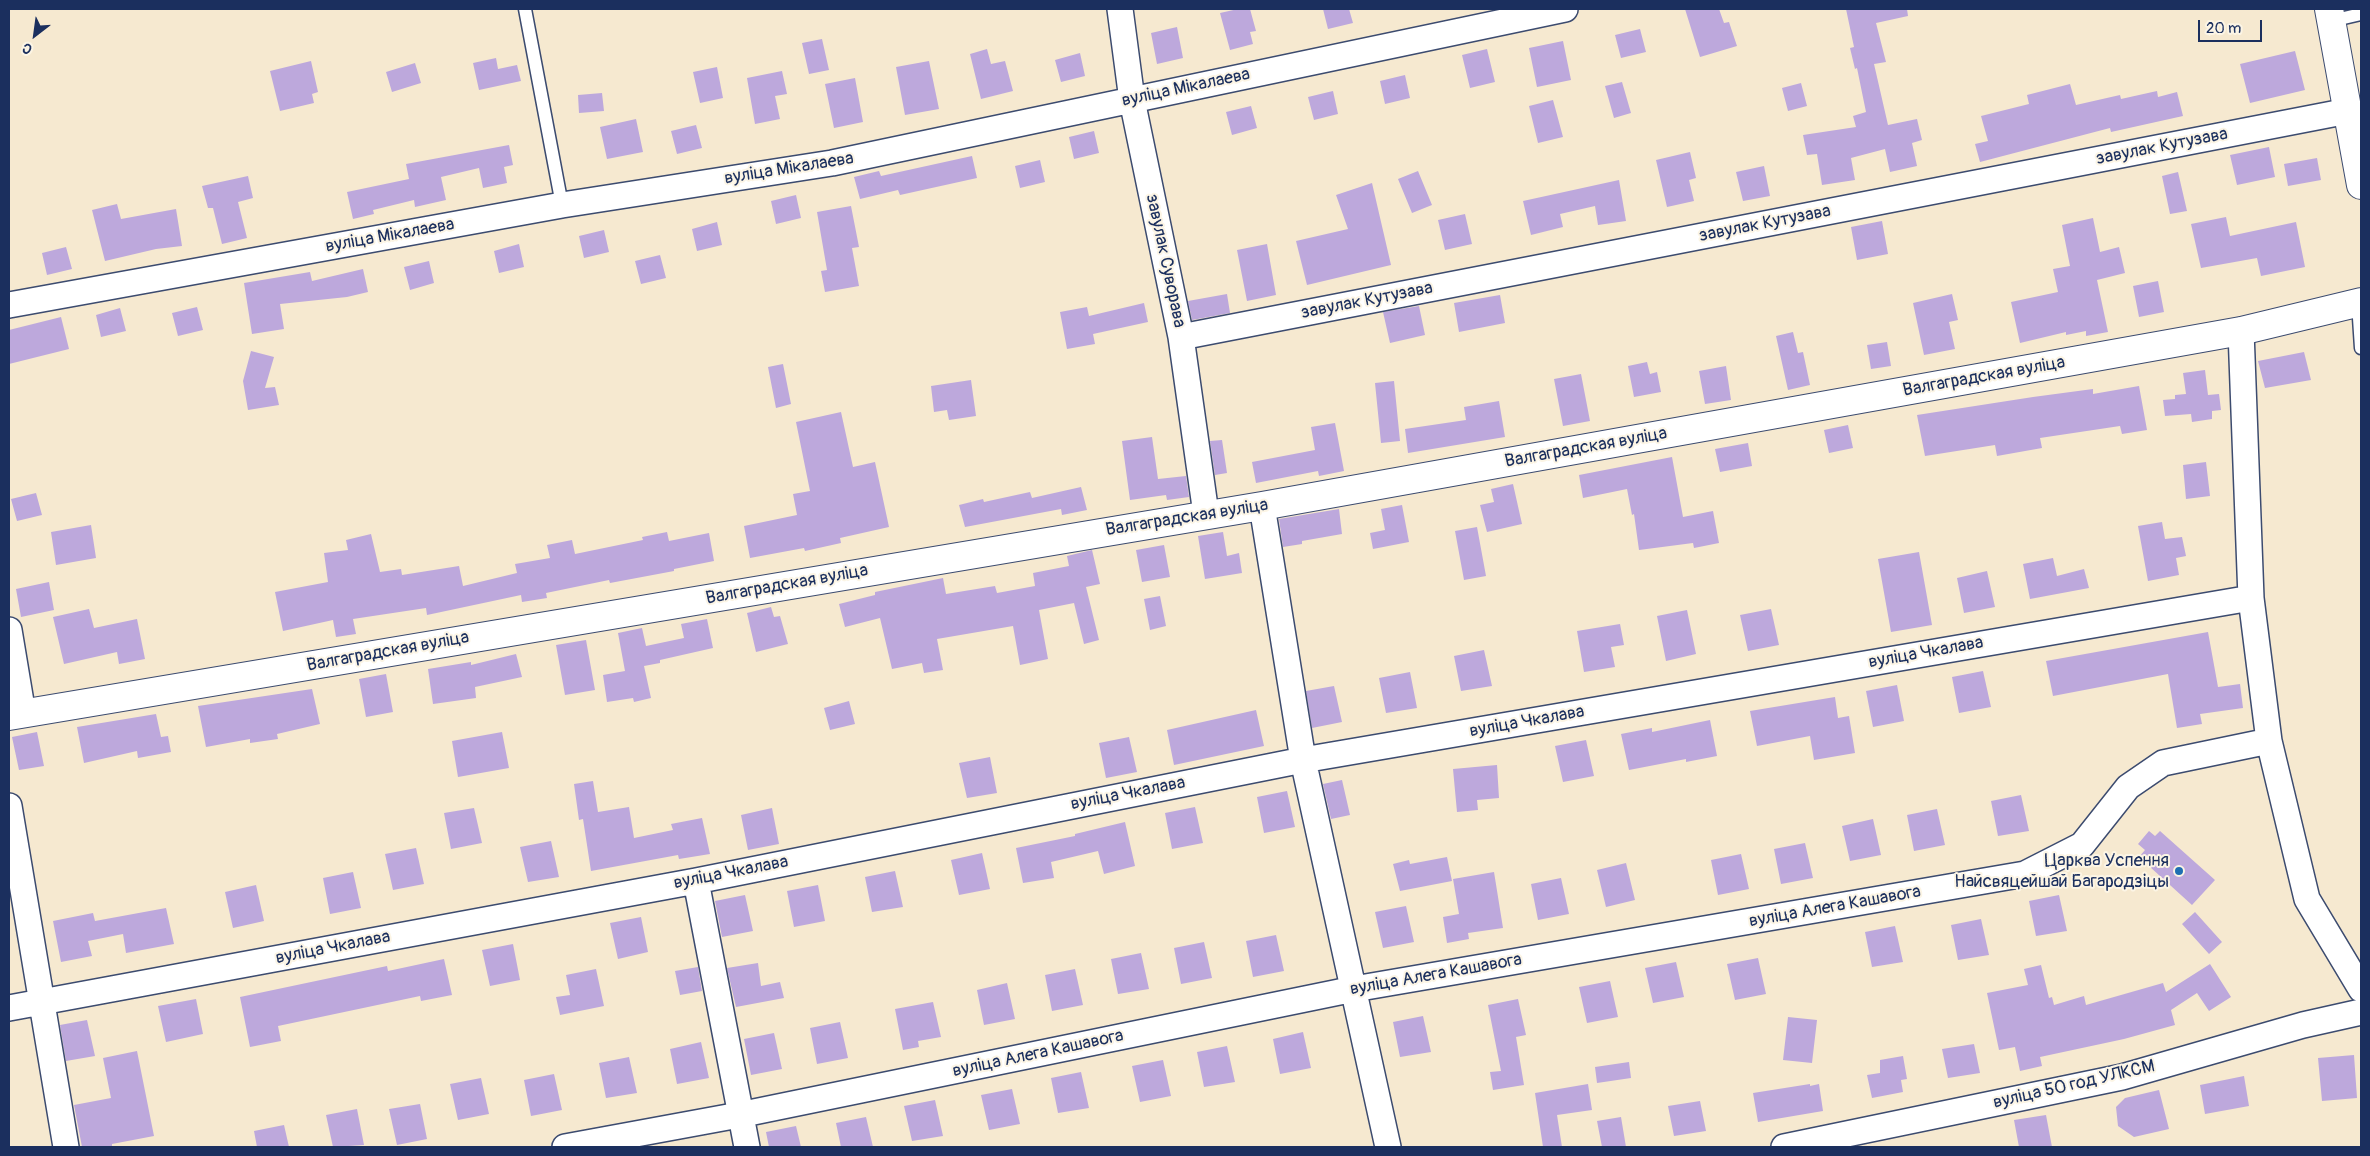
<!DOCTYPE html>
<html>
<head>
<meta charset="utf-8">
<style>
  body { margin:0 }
  #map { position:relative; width:2370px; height:1156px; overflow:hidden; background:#f6e9d0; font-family:Pangolin,sans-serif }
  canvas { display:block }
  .frame { position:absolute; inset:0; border:10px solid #1b2f5e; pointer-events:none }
  .north { position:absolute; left:10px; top:10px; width:50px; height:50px; -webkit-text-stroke:4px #fcf5e5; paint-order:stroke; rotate:210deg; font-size:14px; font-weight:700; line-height:20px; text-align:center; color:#1b2f5e }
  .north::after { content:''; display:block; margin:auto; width:18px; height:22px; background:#1b2f5e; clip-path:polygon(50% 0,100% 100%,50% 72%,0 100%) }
  .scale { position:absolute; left:2198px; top:20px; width:64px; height:22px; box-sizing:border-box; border:2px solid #1b2f5e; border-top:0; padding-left:6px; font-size:15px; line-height:18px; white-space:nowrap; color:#1b2f5e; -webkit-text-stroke:4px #fcf5e5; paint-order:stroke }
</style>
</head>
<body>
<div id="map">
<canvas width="2370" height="1156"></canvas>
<div class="frame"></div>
<div class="north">С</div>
<div class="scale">20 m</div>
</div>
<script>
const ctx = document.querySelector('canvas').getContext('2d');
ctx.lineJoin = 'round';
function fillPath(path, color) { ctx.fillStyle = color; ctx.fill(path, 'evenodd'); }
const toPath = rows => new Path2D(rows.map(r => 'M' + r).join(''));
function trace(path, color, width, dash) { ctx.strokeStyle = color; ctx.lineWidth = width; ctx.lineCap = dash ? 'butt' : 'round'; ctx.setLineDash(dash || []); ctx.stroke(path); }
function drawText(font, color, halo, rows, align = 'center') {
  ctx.font = font + ' Pangolin,sans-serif'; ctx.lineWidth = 4; ctx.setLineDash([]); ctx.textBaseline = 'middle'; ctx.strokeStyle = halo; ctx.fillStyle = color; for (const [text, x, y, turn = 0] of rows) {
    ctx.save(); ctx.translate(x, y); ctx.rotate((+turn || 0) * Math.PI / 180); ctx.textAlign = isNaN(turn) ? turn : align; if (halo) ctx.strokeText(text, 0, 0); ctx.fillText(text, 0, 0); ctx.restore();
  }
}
const building = toPath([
  [1238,9,1250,9,1256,31,1250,32,1253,44,1230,50,1220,13],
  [1323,9,1349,9,1353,23,1328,29],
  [1685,9,1719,9,1724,23,1729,22,1737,46,1700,57],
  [1846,9,1907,9,1908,16,1876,23,1886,62,1874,64,1888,125,1917,119,1922,140,1912,143,1917,166,1890,172,1885,149,1851,158,1855,180,1822,185,1817,154,1807,155,1803,135,1856,127,1853,116,1866,112,1857,68,1855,69,1850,48,1854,47],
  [1177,27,1183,58,1157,64,1151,33],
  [1640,29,1646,52,1621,58,1615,35],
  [822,39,829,70,809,74,802,43],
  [1563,41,1571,80,1537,87,1529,48],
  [987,49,991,64,1005,61,1013,91,981,99,970,54],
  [1487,49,1495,82,1470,88,1462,55],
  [2295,51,2305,90,2250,103,2240,64],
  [1080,53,1085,76,1061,82,1055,60],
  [496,58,498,69,517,65,521,81,479,90,473,63],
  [311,61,318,92,312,94,314,103,280,111,270,71],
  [929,61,939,109,905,115,896,67],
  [415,63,421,83,392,92,386,72],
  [717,67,723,98,700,103,693,72],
  [782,71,787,94,775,96,780,119,755,124,747,78],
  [1405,75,1410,98,1385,104,1380,81],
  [855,78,863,122,834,128,825,84],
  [1622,82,1631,113,1614,118,1605,86],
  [1801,83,1807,106,1788,111,1782,88],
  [2070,84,2076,105,2120,95,2121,99,2157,91,2158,97,2177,92,2183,116,2111,132,2110,128,1980,162,1975,144,1988,141,1981,116,2029,104,2027,95],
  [1333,91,1338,114,1314,120,1308,97],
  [602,93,604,111,579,113,578,95],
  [1553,100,1563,137,1538,143,1529,106],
  [1251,106,1257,128,1232,135,1226,112],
  [636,119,643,152,607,159,600,127],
  [696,125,702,148,677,154,671,131],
  [1094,131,1099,153,1074,159,1069,137],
  [509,145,513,165,504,167,507,183,483,188,479,168,441,177,446,200,415,207,414,200,373,210,374,214,353,219,347,192,409,179,406,164],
  [2269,147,2275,177,2237,185,2230,155],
  [1690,152,1696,178,1689,180,1694,201,1667,207,1656,160],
  [972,156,977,178,900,195,898,190,860,199,854,177,879,171,881,176],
  [2317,158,2321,180,2288,186,2284,164],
  [1040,160,1045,182,1020,188,1015,166],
  [1764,166,1770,196,1743,201,1736,172],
  [1418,171,1432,205,1412,213,1398,179],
  [2178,172,2187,211,2170,214,2162,176],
  [248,176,253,198,238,202,247,238,222,244,213,208,208,208,202,186],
  [1619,180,1626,221,1598,225,1595,206,1560,214,1563,227,1531,235,1523,201],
  [1372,183,1391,265,1307,285,1296,241,1348,229,1336,195],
  [796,195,801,218,776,224,771,201],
  [117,204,121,219,176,209,182,246,156,249,105,261,92,210],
  [851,206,859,247,852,248,859,286,825,292,821,271,827,270,817,212],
  [1465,214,1472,244,1445,250,1438,220],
  [2226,217,2230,236,2296,222,2305,267,2261,276,2257,258,2201,268,2191,224],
  [2093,218,2100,252,2119,247,2125,273,2097,280,2108,332,2086,336,2086,331,2066,335,2066,332,2020,343,2011,302,2058,292,2053,269,2070,266,2062,225],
  [1882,221,1888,254,1857,260,1851,227],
  [717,222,722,245,697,251,692,229],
  [604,230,609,252,584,258,579,236],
  [519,244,524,267,499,273,494,251],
  [1267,244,1276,295,1247,301,1237,250],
  [66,247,72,269,47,275,42,253],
  [660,255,666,278,641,284,635,261],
  [429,261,434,283,410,290,404,267],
  [363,269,368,292,347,297,280,304,284,329,252,334,244,283,310,272,312,281],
  [2158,281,2164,312,2139,317,2133,286],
  [1227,294,1230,313,1192,320,1188,301],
  [1952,294,1958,320,1949,322,1955,349,1924,355,1913,303],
  [1500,295,1505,323,1459,332,1454,303],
  [1144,303,1148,322,1093,334,1095,344,1067,349,1060,312,1087,307,1089,316],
  [1419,306,1425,335,1390,343,1383,312],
  [197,307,203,330,178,336,172,313],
  [120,308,126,331,101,337,96,315],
  [61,317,69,349,9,364,9,330],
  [1793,332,1798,353,1803,352,1810,385,1788,390,1776,336],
  [1887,342,1891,366,1871,369,1867,345],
  [251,351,274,357,265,388,275,387,279,405,248,410,243,381],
  [2304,352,2311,380,2265,388,2258,361],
  [1647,362,1650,374,1657,372,1661,392,1634,397,1628,366],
  [783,364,791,404,776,408,768,367],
  [1726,366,1731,400,1705,404,1699,371],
  [2205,370,2208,395,2219,394,2221,410,2212,411,2212,419,2192,422,2191,414,2165,416,2163,400,2175,399,2175,395,2186,394,2183,373],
  [1581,374,1590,421,1563,426,1554,379],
  [971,380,976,416,949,420,947,410,934,412,931,386],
  [1394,381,1400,441,1381,443,1375,383],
  [2139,386,2147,430,2122,434,2120,426,2040,438,2042,448,1997,456,1995,445,1925,456,1917,415,2033,397,2093,389,2093,394],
  [1499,401,1505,437,1408,453,1405,429,1466,420,1464,407],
  [841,412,853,467,875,462,889,527,840,538,841,543,805,551,804,548,750,558,744,526,797,515,793,494,810,491,796,422],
  [1335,423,1344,471,1319,476,1318,471,1256,483,1252,462,1315,450,1311,427],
  [1848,425,1853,448,1829,453,1824,430],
  [1152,437,1158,479,1186,476,1189,497,1167,500,1166,495,1130,500,1122,441],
  [1222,440,1227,473,1215,475,1210,441],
  [1748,443,1752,466,1720,472,1715,449],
  [1672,457,1683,517,1713,511,1719,543,1694,548,1693,543,1639,550,1634,514,1632,515,1627,489,1583,498,1579,475],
  [2206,462,2210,496,2186,499,2183,465],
  [1513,484,1522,524,1487,532,1480,505,1494,502,1491,489],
  [1081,487,1087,510,1062,515,1061,509,965,527,959,505,983,499,984,502,1030,492,1032,498],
  [36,493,42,515,17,521,11,499],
  [1402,505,1409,542,1373,549,1370,533,1385,530,1381,509],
  [1339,509,1342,534,1302,541,1302,544,1283,547,1279,519],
  [2162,522,2165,539,2182,537,2186,556,2176,558,2179,575,2148,581,2138,526],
  [91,525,96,558,56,565,51,532],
  [1477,527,1486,576,1464,580,1455,531],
  [667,532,669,541,709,533,714,561,674,569,674,571,610,583,609,580,546,593,547,598,522,602,521,595,427,615,426,608,353,619,356,634,336,637,333,620,283,631,275,592,328,582,324,553,348,550,346,540,371,534,380,572,401,569,402,575,459,566,463,586,517,573,515,564,550,558,547,545,572,540,575,554,643,540,642,537],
  [1223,532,1227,556,1239,553,1242,573,1205,579,1198,536],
  [1164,545,1170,577,1142,582,1136,550],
  [1092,550,1100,584,1086,587,1099,640,1084,644,1074,603,1039,610,1048,659,1020,665,1013,626,937,639,943,670,924,673,922,663,892,669,880,618,845,627,839,604,875,595,875,592,943,578,946,594,995,586,997,593,1035,586,1033,573,1069,566,1067,556],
  [1919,552,1932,625,1891,632,1878,559],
  [2053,558,2057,576,2084,569,2089,588,2030,599,2023,564],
  [1987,571,1995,607,1964,613,1957,578],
  [49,582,54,610,21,617,16,589],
  [1160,596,1166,626,1150,630,1144,599],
  [771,607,774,617,780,616,788,644,756,652,747,613],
  [89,609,94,628,137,619,145,659,119,664,117,652,64,664,53,617],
  [1771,609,1779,645,1748,651,1740,615],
  [1687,610,1696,654,1666,661,1657,616],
  [707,619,713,648,660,660,660,663,644,666,651,698,634,702,633,698,607,702,603,675,625,671,618,633,642,628,646,646,684,638,681,624],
  [1620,624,1624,645,1611,647,1615,667,1584,672,1577,631],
  [2208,632,2218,687,2240,684,2243,708,2200,714,2202,724,2177,728,2168,674,2053,696,2046,661],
  [586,640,595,690,565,695,556,645],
  [1484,650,1492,686,1461,691,1454,656],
  [516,654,522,677,475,687,476,698,433,704,428,669,471,662,471,665],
  [1983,671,1991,707,1959,713,1952,677],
  [1410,672,1417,708,1386,713,1379,678],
  [386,674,393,712,366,717,359,679],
  [1897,685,1904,721,1873,727,1866,691],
  [1334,686,1342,722,1312,728,1306,691],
  [312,689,320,724,277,734,278,739,250,743,250,739,206,747,198,706],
  [1835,697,1838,718,1849,716,1855,753,1814,760,1810,736,1757,746,1750,711],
  [849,701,855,724,830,730,824,708],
  [1256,710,1264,746,1174,765,1167,730],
  [156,714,161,737,168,736,171,752,138,758,137,751,84,763,77,727],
  [1710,720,1717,756,1686,762,1686,759,1629,770,1621,734,1652,728,1652,732],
  [37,732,44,766,19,770,12,737],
  [502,732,509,768,458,777,452,741],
  [1129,737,1137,772,1106,778,1099,743],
  [1586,740,1594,776,1563,782,1555,746],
  [990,757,997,793,967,798,959,763],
  [1497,765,1499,798,1477,800,1478,810,1457,812,1453,769],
  [1342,780,1350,815,1331,819,1323,784],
  [593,781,598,812,629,807,634,838,673,830,671,824,702,818,710,854,679,859,678,855,591,871,583,819,579,820,574,784],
  [1287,791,1295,827,1264,833,1257,797],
  [2021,795,2029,831,1998,836,1991,801],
  [1195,807,1203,843,1172,849,1165,813],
  [474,808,482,843,451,849,444,813],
  [772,808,779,844,748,850,741,815],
  [1937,809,1945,845,1914,851,1907,815],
  [1873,819,1881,855,1850,861,1842,826],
  [1125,822,1135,866,1104,874,1098,851,1051,862,1054,878,1023,883,1016,848,1075,836,1075,834],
  [2149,831,2155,836,2160,831,2215,880,2192,905,2139,857,2145,850,2138,844],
  [551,841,559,877,528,882,520,847],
  [1805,843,1813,878,1781,884,1774,849],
  [416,848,424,884,393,890,385,854],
  [982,853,990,889,959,895,951,860],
  [1741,854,1749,889,1718,895,1711,860],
  [1447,857,1452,881,1400,891,1393,864,1409,860,1410,864],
  [1626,863,1635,900,1606,907,1597,870],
  [895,871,903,907,872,912,865,877],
  [353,872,361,908,330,914,323,878],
  [1494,872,1503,928,1468,933,1469,939,1447,943,1443,917,1459,914,1453,879],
  [1561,878,1569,914,1538,920,1531,884],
  [256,885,264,921,233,928,225,892],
  [818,885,825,921,794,927,787,891],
  [745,895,753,931,722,937,715,901],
  [2059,895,2067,931,2036,936,2029,901],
  [1406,906,1414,942,1383,948,1375,912],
  [166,908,174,944,126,953,123,934,88,941,92,956,61,962,53,921,93,913,95,921],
  [2195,912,2222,942,2209,954,2182,924],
  [641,917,648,952,618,959,610,923],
  [1981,919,1989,955,1958,960,1951,925],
  [1895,926,1903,962,1872,967,1865,932],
  [1276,935,1284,971,1253,977,1246,941],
  [1204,942,1212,978,1181,984,1174,948],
  [513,944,520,980,490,986,482,950],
  [1141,953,1149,989,1118,994,1111,959],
  [1758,958,1766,994,1735,1000,1727,964],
  [444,959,452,995,421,1001,420,996,278,1026,281,1041,250,1047,240,997,387,966,388,971],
  [1676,962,1684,997,1653,1003,1645,968],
  [758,963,761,986,780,982,784,998,736,1007,727,968],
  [2210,964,2231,997,2209,1011,2197,993,2171,1010,2175,1025,2124,1039,2040,1057,2042,1066,2020,1071,2015,1047,1999,1050,1987,993,2028,985,2024,969,2041,965,2049,998,2052,997,2054,1005,2084,996,2086,1005,2163,983,2166,992],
  [698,967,702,991,680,995,675,971],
  [596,969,604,1006,560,1015,556,997,570,995,566,975],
  [1075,969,1083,1005,1052,1011,1045,975],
  [1610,981,1618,1017,1587,1023,1579,987],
  [1007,983,1015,1019,984,1025,977,990],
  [196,999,203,1034,166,1042,158,1006],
  [1518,999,1526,1035,1516,1037,1524,1085,1493,1090,1490,1072,1501,1071,1488,1005],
  [933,1002,941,1037,918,1041,919,1047,903,1050,895,1009],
  [1423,1016,1431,1052,1400,1057,1393,1022],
  [1788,1017,1817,1020,1812,1063,1783,1060],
  [87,1020,95,1056,66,1061,60,1025],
  [840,1022,848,1058,817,1064,810,1028],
  [1303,1032,1311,1068,1280,1074,1273,1039],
  [774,1033,782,1069,751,1075,744,1039],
  [701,1042,709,1078,677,1084,670,1049],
  [1974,1044,1980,1073,1948,1078,1942,1049],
  [1227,1046,1235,1082,1204,1087,1197,1052],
  [137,1051,154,1136,112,1144,112,1147,82,1147,74,1105,111,1098,103,1058],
  [2354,1055,2357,1098,2322,1101,2318,1058],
  [1903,1056,1907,1079,1901,1080,1903,1092,1872,1098,1867,1075,1880,1073,1880,1060],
  [629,1057,637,1093,606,1098,599,1063],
  [1163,1060,1171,1096,1140,1102,1132,1066],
  [1629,1062,1631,1078,1597,1083,1595,1067],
  [1081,1072,1089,1108,1058,1113,1051,1078],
  [554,1074,562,1110,531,1116,524,1080],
  [2244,1076,2249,1106,2205,1114,2200,1085],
  [481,1078,489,1114,458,1120,450,1084],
  [1588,1084,1592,1110,1557,1115,1562,1147,1543,1147,1535,1093],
  [1810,1084,1810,1086,1819,1084,1823,1111,1758,1122,1753,1093],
  [1012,1089,1020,1124,989,1130,981,1095],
  [2159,1090,2169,1129,2134,1137,2118,1126,2116,1107,2125,1098],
  [935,1100,943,1136,912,1141,904,1106],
  [1700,1101,1706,1131,1674,1136,1668,1106],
  [420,1104,427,1139,397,1145,389,1109],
  [357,1109,364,1145,333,1147,326,1115],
  [2046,1115,2052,1147,2019,1147,2014,1120],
  [866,1117,873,1147,841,1147,836,1123],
  [1621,1117,1626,1147,1602,1147,1597,1121],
  [284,1125,289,1147,257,1147,254,1131],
  [796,1126,801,1147,769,1147,766,1132]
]);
const service = toPath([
  [525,9,562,205],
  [2331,21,2361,14],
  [2358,303,2361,348]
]);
const minor = toPath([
  [1120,9,1132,100,1181,337,1206,514],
  [9,305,562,205,832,163,1565,9],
  [2241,331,2251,598,2269,741,2307,899,2361,989],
  [1181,337,2348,111],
  [1262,506,1303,760,1388,1147],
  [9,630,23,714],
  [9,806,66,1147],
  [696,881,747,1147],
  [9,1008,696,881,1303,760,2251,598],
  [565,1147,739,1115,1354,989,2025,874,2082,845,2128,787,2163,763,2269,741],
  [1784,1147,2122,1077,2303,1025,2361,1012]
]);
const tertiary = toPath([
  [2329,9,2361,185],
  [9,716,1262,506,2241,331,2361,302]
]);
const markers = [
  [2179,871,5,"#1f6fb2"]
];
const streetNames = [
  ["вуліца Мікалаева",1186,88,-12],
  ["завулак Кутузава",2162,147,-11],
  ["вуліца Мікалаева",789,169,-9],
  ["завулак Кутузава",1765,224,-11],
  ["вуліца Мікалаева",390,236,-10],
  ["завулак Суворава",1165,261,78],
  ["завулак Кутузава",1367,301,-11],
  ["Валгаградская вуліца",1984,377,-10],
  ["Валгаградская вуліца",1586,448,-10],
  ["Валгаградская вуліца",1187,518,-9],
  ["Валгаградская вуліца",787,585,-10],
  ["Валгаградская вуліца",388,652,-10],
  ["вуліца Чкалава",1926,653,-10],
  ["вуліца Чкалава",1527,722,-10],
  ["вуліца Чкалава",1128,794,-11],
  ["вуліца Чкалава",731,873,-11],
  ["вуліца Алега Кашавога",1835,907,-10],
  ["вуліца Чкалава",333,948,-11],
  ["вуліца Алега Кашавога",1436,975,-10],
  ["вуліца Алега Кашавога",1038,1054,-12],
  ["вуліца 50 год УЛКСМ",2074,1085,-13]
];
const poiNames = [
  ["Царква Успення",2169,861],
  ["Найсвяцейшай Багародзіцы",2169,882]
];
fillPath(building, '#bda8dc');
trace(service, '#3c4b6f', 15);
trace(minor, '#3c4b6f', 28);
trace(tertiary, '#3c4b6f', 30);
trace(service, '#fff', 12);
trace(minor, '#fff', 25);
trace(tertiary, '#fff', 28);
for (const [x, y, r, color] of markers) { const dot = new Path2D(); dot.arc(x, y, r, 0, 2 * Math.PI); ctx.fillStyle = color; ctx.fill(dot); trace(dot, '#fcf5e5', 2); }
drawText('18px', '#1b2f5e', '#fcf5e5', streetNames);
drawText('18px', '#1b2f5e', '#fcf5e5', poiNames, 'right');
</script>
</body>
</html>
